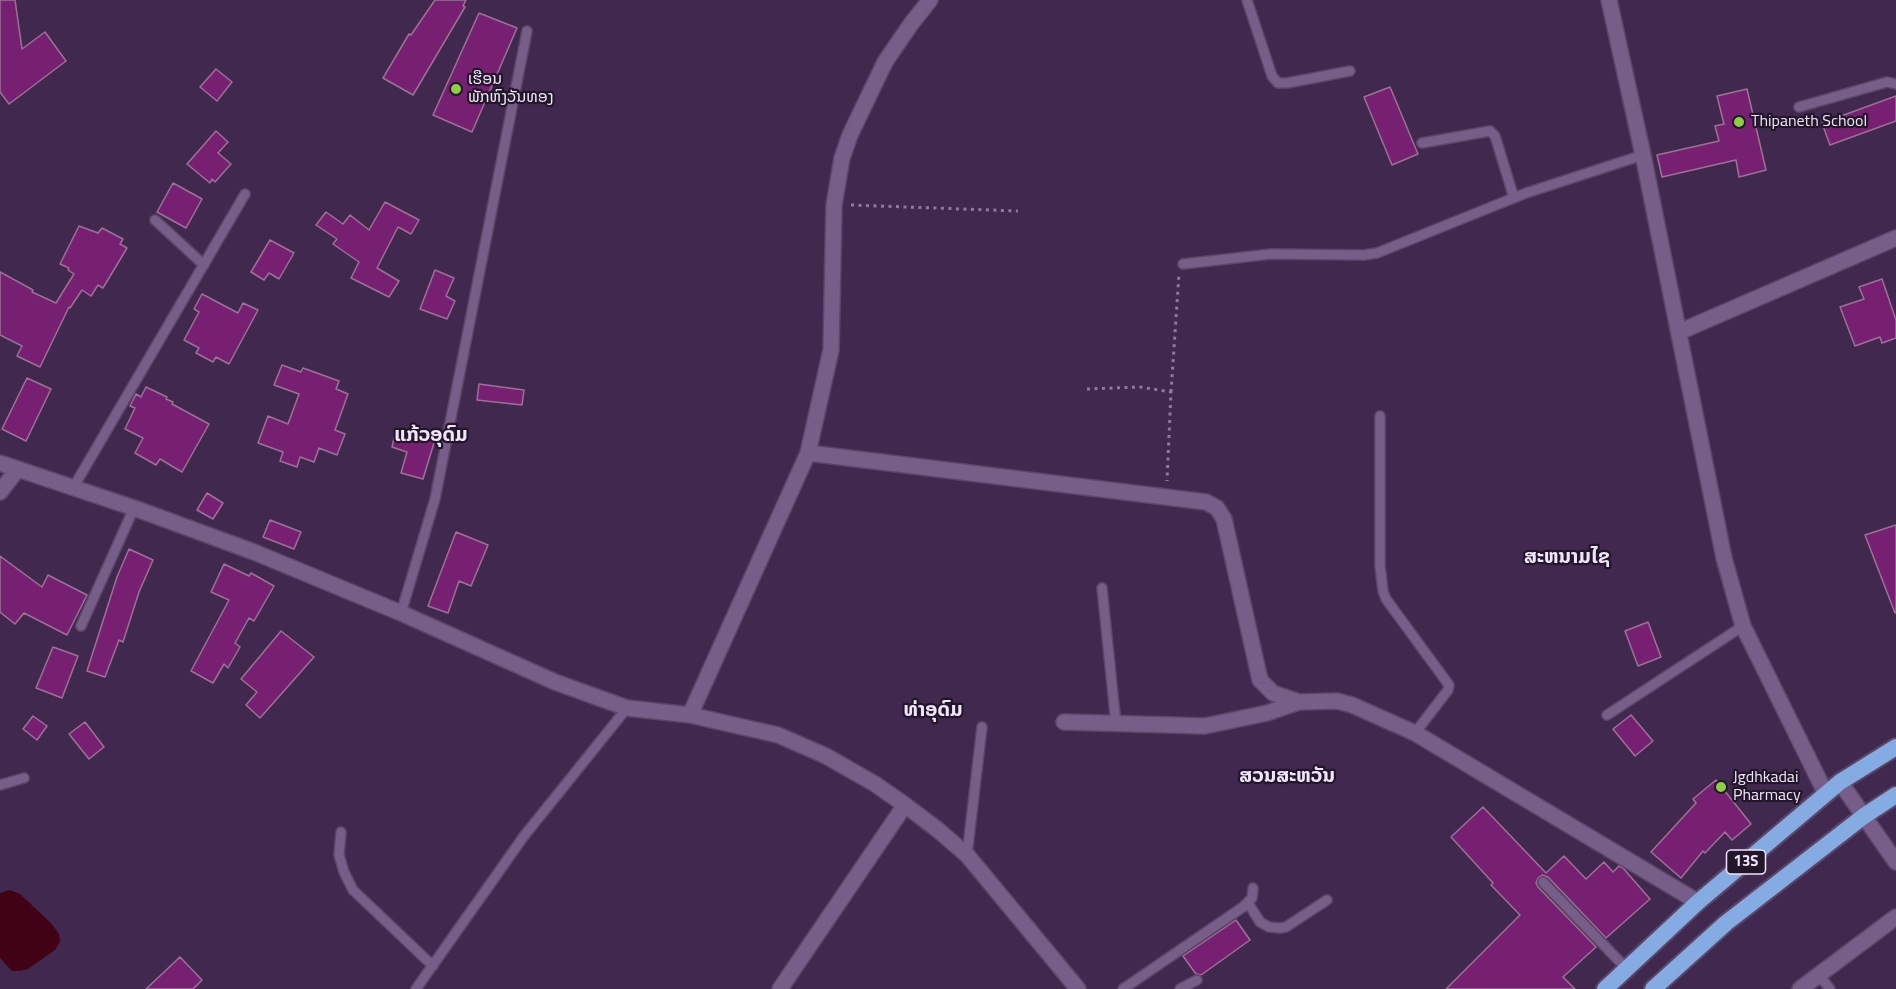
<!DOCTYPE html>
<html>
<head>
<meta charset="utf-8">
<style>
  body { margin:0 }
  canvas { display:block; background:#40284f }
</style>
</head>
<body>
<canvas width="1896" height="989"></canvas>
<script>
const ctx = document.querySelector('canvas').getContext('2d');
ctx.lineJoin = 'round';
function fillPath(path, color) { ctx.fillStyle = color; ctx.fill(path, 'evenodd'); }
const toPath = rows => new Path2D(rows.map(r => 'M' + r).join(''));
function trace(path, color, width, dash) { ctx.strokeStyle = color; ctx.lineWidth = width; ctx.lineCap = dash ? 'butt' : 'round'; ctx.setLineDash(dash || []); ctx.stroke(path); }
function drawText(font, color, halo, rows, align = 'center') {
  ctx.font = font + ' "Titillium Web","Noto Sans Lao",sans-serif'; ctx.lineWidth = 4.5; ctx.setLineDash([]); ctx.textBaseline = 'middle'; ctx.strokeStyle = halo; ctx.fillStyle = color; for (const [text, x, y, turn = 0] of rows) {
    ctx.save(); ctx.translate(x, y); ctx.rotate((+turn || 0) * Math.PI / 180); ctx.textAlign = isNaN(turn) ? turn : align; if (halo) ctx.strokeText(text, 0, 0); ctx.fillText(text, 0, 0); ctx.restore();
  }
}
const water = toPath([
  [10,890,20,894,51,923,59,934,60,942,55,950,28,969,20,971,12,971,0,958,0,893]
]);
const building = toPath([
  [0,0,15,0,22,49,45,32,66,61,9,104,0,92,0,0],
  [435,0,466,0,463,6,465,7,413,95,383,78,409,34,411,35,435,0],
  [479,13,517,28,472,132,433,115,479,13],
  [216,69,232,82,217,101,200,87,216,69],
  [1390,87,1418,154,1392,165,1364,97,1390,87],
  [1747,89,1766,170,1739,177,1736,160,1662,177,1657,155,1719,141,1715,126,1724,124,1717,96,1747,89],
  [1896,96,1896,121,1830,145,1822,123,1896,96],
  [216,131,228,142,218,153,231,164,215,182,212,179,210,183,187,164,216,131],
  [173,183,202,199,186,228,157,212,173,183],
  [385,202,419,220,411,234,398,227,377,268,399,281,389,297,351,278,359,262,333,244,337,239,316,225,326,212,343,224,350,215,369,230,385,202],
  [79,226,98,233,102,228,123,239,120,244,127,248,103,288,98,285,91,296,82,290,70,308,69,307,40,367,17,356,22,346,0,335,0,272,33,290,32,292,56,303,74,274,68,270,69,268,60,264,79,226],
  [270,240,294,253,279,279,269,273,264,280,251,272,270,240],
  [435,270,454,278,446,296,455,301,447,319,420,309,435,270],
  [1882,279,1896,320,1896,338,1882,343,1880,337,1855,346,1840,307,1864,299,1859,287,1882,279],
  [202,294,238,313,243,303,258,310,229,364,216,357,213,362,196,353,199,348,184,340,199,312,194,309,202,294],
  [282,365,301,372,303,368,339,381,336,389,348,394,335,430,345,434,337,455,319,448,314,462,300,457,297,467,280,461,283,452,258,443,268,416,288,424,299,394,274,385,282,365],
  [27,378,51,389,26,441,2,429,27,378],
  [479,384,524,390,522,405,477,400,479,384],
  [146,387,167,397,166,399,173,402,172,404,209,424,182,472,160,459,156,465,135,453,143,438,125,429,135,408,130,406,136,394,141,397,146,387],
  [414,426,437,433,423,479,401,473,407,452,392,447,396,430,412,434,414,426],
  [207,493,223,503,213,519,197,510,207,493],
  [270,520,301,532,294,549,263,537,270,520],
  [1896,525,1896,613,1895,613,1865,535,1896,525],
  [456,532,488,545,471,586,459,581,448,613,428,606,456,532],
  [129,549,153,560,139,592,123,642,119,640,105,677,87,671,117,577,129,549],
  [0,556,42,587,48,575,87,595,67,635,24,613,15,624,0,612,0,556],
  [224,564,249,576,251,573,274,586,254,621,249,618,235,643,240,647,228,668,224,664,213,683,191,671,229,600,211,592,224,564],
  [1648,622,1661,657,1638,666,1625,631,1648,622],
  [281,631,314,657,260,718,246,705,257,692,241,679,281,631],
  [53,647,78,656,62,698,36,688,53,647],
  [1631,715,1653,741,1635,756,1613,729,1631,715],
  [33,716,47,726,37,740,23,729,33,716],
  [85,722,104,747,89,759,69,734,85,722],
  [1716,780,1751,824,1732,840,1725,832,1705,853,1703,851,1681,878,1651,852,1696,803,1693,799,1716,780],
  [1483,807,1546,873,1564,856,1586,879,1604,862,1613,872,1619,866,1623,868,1650,899,1606,938,1548,877,1542,875,1538,878,1536,883,1538,887,1596,947,1563,977,1575,989,1446,989,1520,915,1491,885,1493,883,1451,837,1483,807],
  [1236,920,1250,940,1201,975,1196,974,1183,956,1236,920],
  [180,957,202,980,193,989,146,989,180,957]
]);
const path = toPath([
  [851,205,1018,211],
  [1087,389,1140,387,1171,392,1167,481],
  [1171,392,1179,274]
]);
const service = toPath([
  [1247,0,1272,76,1278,83,1287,83,1350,71],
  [1799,107,1887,82,1896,84],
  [1422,143,1490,131,1495,136,1514,198],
  [155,220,204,265],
  [1183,264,1271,254,1364,255,1377,253,1526,193,1643,155],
  [1380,416,1380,566,1383,591,1386,599,1449,685,1448,690,1415,733],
  [73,488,245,194],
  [1102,588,1116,724],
  [401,613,435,499,527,31],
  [81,626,134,508],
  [1607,715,1743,626],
  [0,785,24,778],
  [341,832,339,855,344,872,353,890,433,966],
  [967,855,982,727],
  [1543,882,1626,968],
  [1248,903,1260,922,1269,927,1280,928,1286,927,1327,900],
  [1819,975,1830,989],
  [416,989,524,836,627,708],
  [1123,989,1243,907,1252,898,1253,888],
  [1180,989,1197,980]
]);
const minor = toPath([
  [1609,0,1643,155,1724,558,1743,626,1826,794],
  [1679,332,1896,238],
  [808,453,1206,502,1217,508,1224,519,1260,680,1273,693,1299,702,1337,701,1352,705,1415,733,1698,902],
  [0,463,134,508,254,552,401,613,555,682,627,708,690,715,778,735,826,756,875,784,905,805,938,830,967,855,1078,989],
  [0,492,17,470],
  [690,715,808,453,831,350,834,205,842,158,850,135,885,62,911,24,930,0],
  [1064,722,1205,726,1267,713,1299,702],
  [1840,782,1896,862],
  [780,989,905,805],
  [1800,989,1896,917]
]);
const trunk = toPath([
  [1605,989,1698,902,1840,782,1896,747],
  [1653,989,1726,923,1864,816,1896,795]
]);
const markers = [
  [456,89,6,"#8dce44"],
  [1739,122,6,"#8dce44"],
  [1721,787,6,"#8dce44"]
];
const shields = [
  [1746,862,39]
];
const shieldNames = [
  ["13S",1746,862]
];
const poiNames = [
  ["ເຮືອນ",468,80],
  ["ພັກຫົງວັນທອງ",468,98],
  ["Thipaneth School",1751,122],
  ["Jgdhkadai",1733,778],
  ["Pharmacy",1733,796]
];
const quarterNames = [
  ["ແກ້ວອຸດົມ",431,436],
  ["ສະຫນາມໄຊ",1567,558],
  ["ທ່າອຸດົມ",933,711],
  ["ສວນສະຫວັນ",1287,777]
];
fillPath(water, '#400214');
fillPath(building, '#772071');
trace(building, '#9b7295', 1.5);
trace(service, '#5b4668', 12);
trace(minor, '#5b4668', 18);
trace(trunk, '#5b4668', 20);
trace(path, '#8e7a9a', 3, [3, 4.5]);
trace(service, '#775e88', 9);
trace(minor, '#775e88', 15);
trace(trunk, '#84abe2', 16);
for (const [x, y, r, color] of markers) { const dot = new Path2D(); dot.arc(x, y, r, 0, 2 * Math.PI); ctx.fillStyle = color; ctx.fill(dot); trace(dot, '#211728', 2); }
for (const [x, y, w] of shields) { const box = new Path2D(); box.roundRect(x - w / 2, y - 12, w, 24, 4.5); ctx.fillStyle = '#211728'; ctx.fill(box); trace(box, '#f2e3fc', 1.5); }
drawText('bold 15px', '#f2e3fc', null, shieldNames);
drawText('16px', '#f2e3fc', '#211728', poiNames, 'left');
drawText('bold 20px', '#f2e3fc', '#211728', quarterNames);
</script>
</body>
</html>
